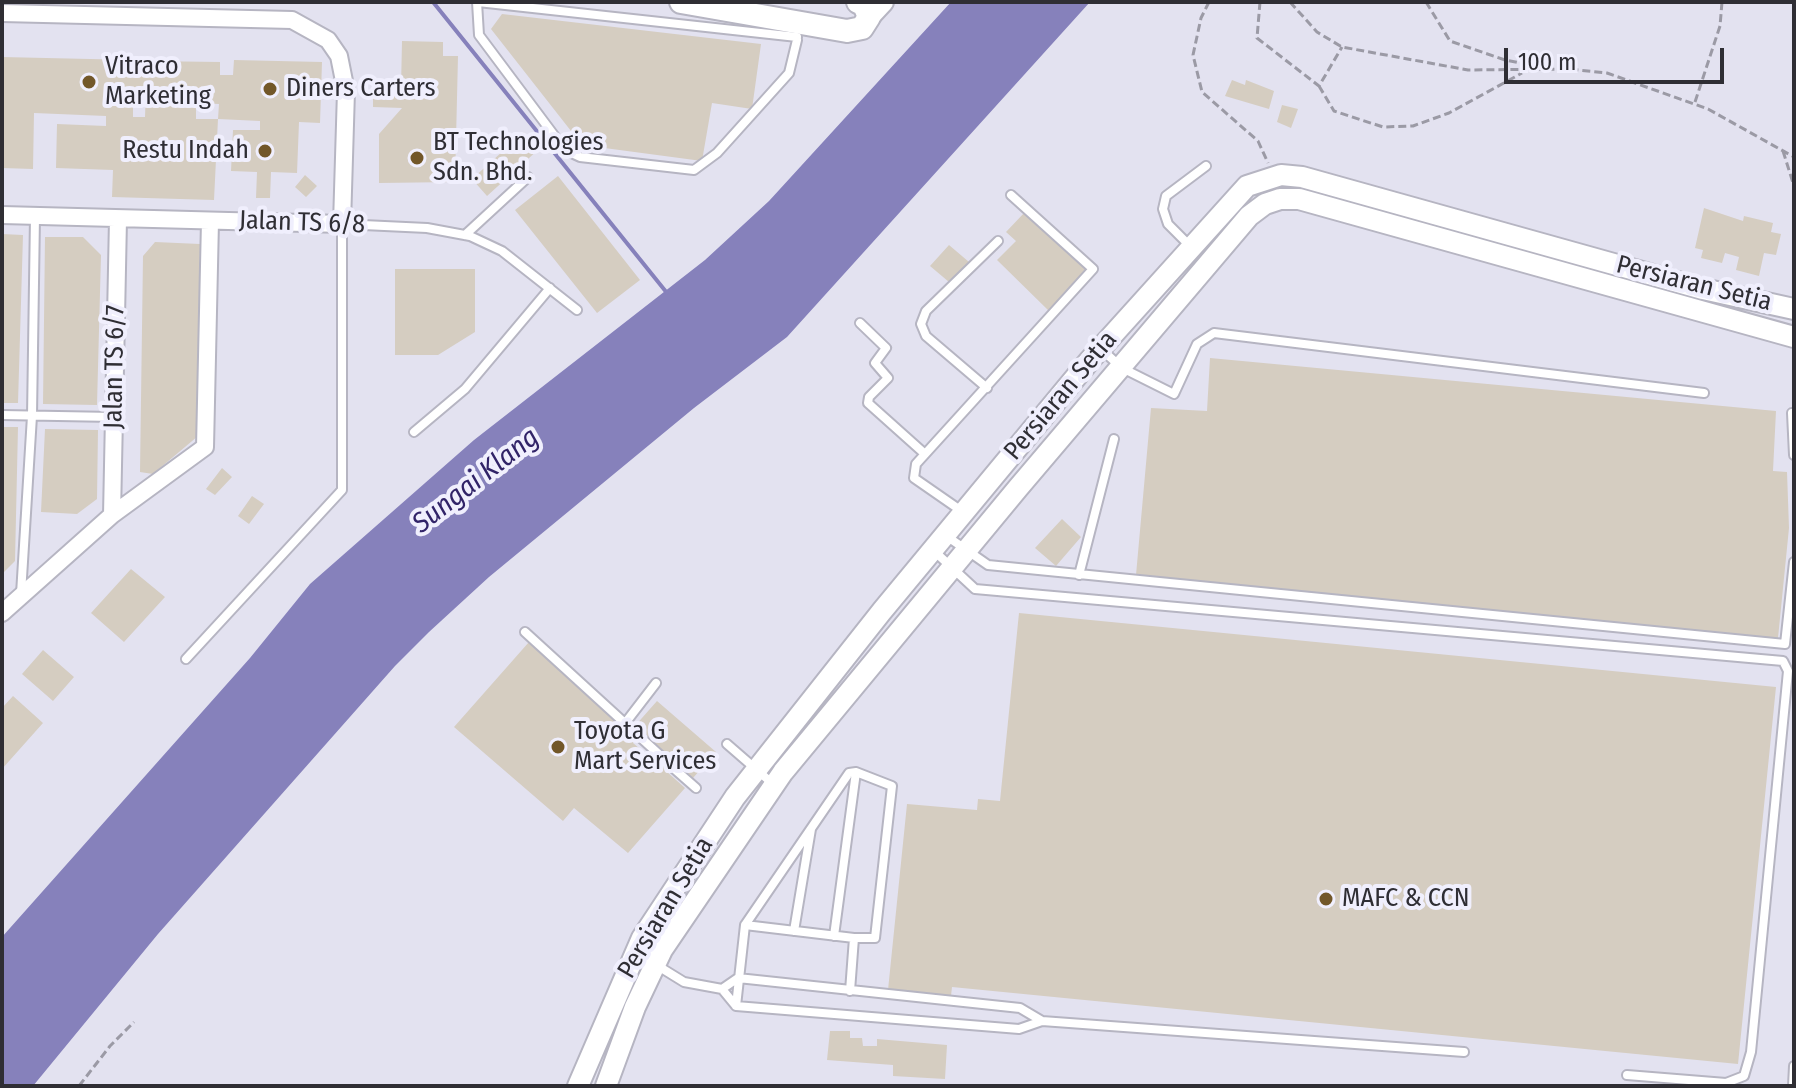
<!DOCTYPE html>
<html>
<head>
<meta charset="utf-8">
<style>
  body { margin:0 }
  #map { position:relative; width:1796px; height:1088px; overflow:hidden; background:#e3e2f0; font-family:"Fira Sans Condensed",sans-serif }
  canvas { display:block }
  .frame { position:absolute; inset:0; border:4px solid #2f2e34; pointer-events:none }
  .scale { position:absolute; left:1504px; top:48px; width:220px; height:36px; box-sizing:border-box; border:4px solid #2f2e34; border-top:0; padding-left:10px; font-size:24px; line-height:28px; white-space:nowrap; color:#2f2e34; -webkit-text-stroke:6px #f0effd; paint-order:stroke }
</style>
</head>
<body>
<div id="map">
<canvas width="1796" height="1088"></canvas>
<div class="frame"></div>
<div class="scale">100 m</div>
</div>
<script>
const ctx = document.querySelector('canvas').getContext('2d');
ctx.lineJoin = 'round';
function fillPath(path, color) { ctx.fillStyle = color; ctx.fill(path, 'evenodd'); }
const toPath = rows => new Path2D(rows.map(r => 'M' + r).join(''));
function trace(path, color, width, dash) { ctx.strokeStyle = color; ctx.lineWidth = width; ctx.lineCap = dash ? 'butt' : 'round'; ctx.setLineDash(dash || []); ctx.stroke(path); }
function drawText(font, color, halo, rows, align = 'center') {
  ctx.font = font + ' "Fira Sans Condensed",sans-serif'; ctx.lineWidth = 8; ctx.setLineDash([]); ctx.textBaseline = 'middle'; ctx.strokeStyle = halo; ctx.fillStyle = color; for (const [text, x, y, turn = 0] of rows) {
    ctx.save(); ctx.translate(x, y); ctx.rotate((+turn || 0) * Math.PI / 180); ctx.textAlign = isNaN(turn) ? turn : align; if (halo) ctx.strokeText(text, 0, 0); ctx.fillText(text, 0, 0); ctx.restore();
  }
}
const water = toPath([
  [951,2,1090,2,787,337,694,408,489,577,429,632,395,666,158,934,33,1086,2,1086,2,937,250,658,310,584,474,440,705,260,769,201]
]);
const stream = toPath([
  [433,2,667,293]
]);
const building = toPath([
  [502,14,761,44,752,109,712,103,702,161,582,145,491,29],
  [402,41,443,42,443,56,458,56,455,182,379,183,379,134,402,108,373,107,373,87,401,88],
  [2,57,134,60,133,75,147,74,147,61,220,62,220,75,233,75,234,60,322,62,320,123,299,122,297,173,271,172,270,198,256,198,257,172,231,171,233,130,260,130,260,121,218,119,214,200,112,197,113,170,56,168,57,124,106,126,106,116,34,113,33,169,2,168],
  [133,88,146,89,145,117,133,117],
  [196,103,219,104,218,119,196,119],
  [1232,80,1245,85,1246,80,1274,91,1269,109,1225,96],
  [1282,105,1298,109,1291,128,1277,122],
  [524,132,539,149,487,196,472,179],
  [305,175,317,186,306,197,295,187],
  [558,176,640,280,597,313,515,210],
  [1704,208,1743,221,1744,216,1773,223,1771,232,1781,234,1776,255,1764,253,1759,276,1736,270,1739,257,1725,253,1722,263,1701,258,1703,250,1695,248],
  [1024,213,1089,269,1049,311,997,260,1016,241,1006,232],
  [2,234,23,235,18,403,2,403],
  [45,237,83,237,101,255,97,405,43,404],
  [155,242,200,244,198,436,153,474,140,472,143,256],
  [949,245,969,262,949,282,930,266],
  [395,269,475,269,475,332,438,355,395,355],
  [1210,358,1776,411,1773,471,1787,472,1789,528,1778,638,1136,575,1151,408,1207,411],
  [2,427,18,427,15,561,2,574],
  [45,429,98,430,97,499,77,514,41,512],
  [222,468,232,477,215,495,206,489],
  [252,496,264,504,249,524,238,516],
  [1062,519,1081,537,1056,566,1035,548],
  [131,569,165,597,124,642,91,613],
  [1019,613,1776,687,1738,1064,952,987,951,996,888,990,907,804,977,810,978,799,1000,801],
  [529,642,638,736,633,743,658,764,666,755,634,727,657,701,716,752,693,778,675,762,666,771,685,788,628,853,574,808,563,821,454,727],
  [43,650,74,677,53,701,22,674],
  [13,696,43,723,2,769,2,708],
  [830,1031,850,1031,850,1038,862,1038,863,1046,877,1046,877,1039,947,1045,945,1079,893,1076,893,1065,827,1060]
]);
const path = toPath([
  [1209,2,1201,18,1193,55,1202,92,1258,141,1268,163],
  [1260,2,1257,38,1319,86,1342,47],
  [1290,2,1317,32,1342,47,1468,70,1569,69,1607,73,1708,109,1794,157],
  [1426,2,1450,41,1505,60,1548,68],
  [1319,86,1334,111,1383,127,1413,126,1449,113,1522,73],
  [1695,102,1720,26,1722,2],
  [1783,151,1794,186],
  [79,1086,110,1046,134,1022]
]);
const service = toPath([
  [477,2,479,35,565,150,580,157,694,170,717,153,789,73,797,40],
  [478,2,797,37],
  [465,235,528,177],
  [1190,246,1168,224,1163,209,1166,196,1206,166],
  [860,323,886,348,875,363,888,378,869,397,868,403,925,454],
  [1101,349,1122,368,1174,394,1197,344,1214,333,1704,393],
  [987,388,926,336,921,324,926,311,998,241],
  [1792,413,1794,455],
  [2,415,114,417],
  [414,432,465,389,550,288],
  [963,512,914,478,916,464,1093,269,1011,195],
  [945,535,988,565,1785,644,1794,562],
  [933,550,975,589,1783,661,1788,671,1751,1052,1744,1076,1726,1083,1627,1075],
  [1079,575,1114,439],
  [21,594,32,416,35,216],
  [525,632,663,758],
  [186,659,342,490,342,224,427,228,470,236,502,251,577,310],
  [626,722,656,683],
  [727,744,773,784],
  [671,766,696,788],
  [745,925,854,938],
  [794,931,811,829],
  [834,936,856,772],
  [637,953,684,982,722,989,736,1006,1019,1029,1042,1021,1464,1052],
  [722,989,738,978,1020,1008,1042,1021],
  [736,1006,745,925,849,773,856,772,892,786,875,938,854,938,850,991],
  [1793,1086,1794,1066]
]);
const minor = toPath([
  [2,13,292,20,328,40,339,56,346,91,342,224,2,215],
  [112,515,118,219],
  [2,613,112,515,205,447,210,221]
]);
const tertiary = toPath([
  [869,17,883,2],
  [578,1086,642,938,735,797,882,611,1090,360,1247,186,1281,175,1302,177,1703,289,1794,309],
  [606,1086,635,1007,662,950,783,772,1018,488,1249,216,1265,204,1280,199,1299,199,1794,337]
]);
const secondary = toPath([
  [681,2,847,31,862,28,869,17,864,5,858,2]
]);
const markers = [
  [89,82,8,"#725729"],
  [270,89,8,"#725729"],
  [265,151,8,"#725729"],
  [417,158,8,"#725729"],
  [558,747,8,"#725729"],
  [1326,899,8,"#725729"]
];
const poiNames = [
  ["Vitraco",105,67],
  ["Marketing",105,97],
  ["Diners Carters",286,89],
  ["BT Technologies",433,143],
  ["Sdn. Bhd.",433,173],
  ["Restu Indah",249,151,"right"],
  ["Toyota G",574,732],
  ["Mart Services",574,762],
  ["MAFC & CCN",1342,899]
];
const streetNames = [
  ["Jalan TS 6/8",302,223,2],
  ["Persiaran Setia",1694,284,14],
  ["Jalan TS 6/7",115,367,-89],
  ["Persiaran Setia",1061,396,-50],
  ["Persiaran Setia",666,908,-59]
];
const waterNames = [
  ["Sungai Klang",476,481,-38]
];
fillPath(water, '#8681bb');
trace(stream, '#8681bb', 4);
fillPath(building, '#d5cdc1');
trace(service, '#b6b5c2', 12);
trace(minor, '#b6b5c2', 20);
trace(tertiary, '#b6b5c2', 24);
trace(secondary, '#b6b5c2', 26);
trace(path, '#9b9aa5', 3, [8, 4]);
trace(service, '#fff', 8);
trace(minor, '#fff', 16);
trace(tertiary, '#fff', 20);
trace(secondary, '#fff', 22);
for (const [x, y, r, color] of markers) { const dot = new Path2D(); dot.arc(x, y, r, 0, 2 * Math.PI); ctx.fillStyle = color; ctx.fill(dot); trace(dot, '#f0effd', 3); }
drawText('26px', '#2f2e34', '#f0effd', poiNames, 'left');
drawText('26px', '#2f2e34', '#f0effd', streetNames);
drawText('italic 28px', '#312368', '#f0effd', waterNames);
</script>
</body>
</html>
